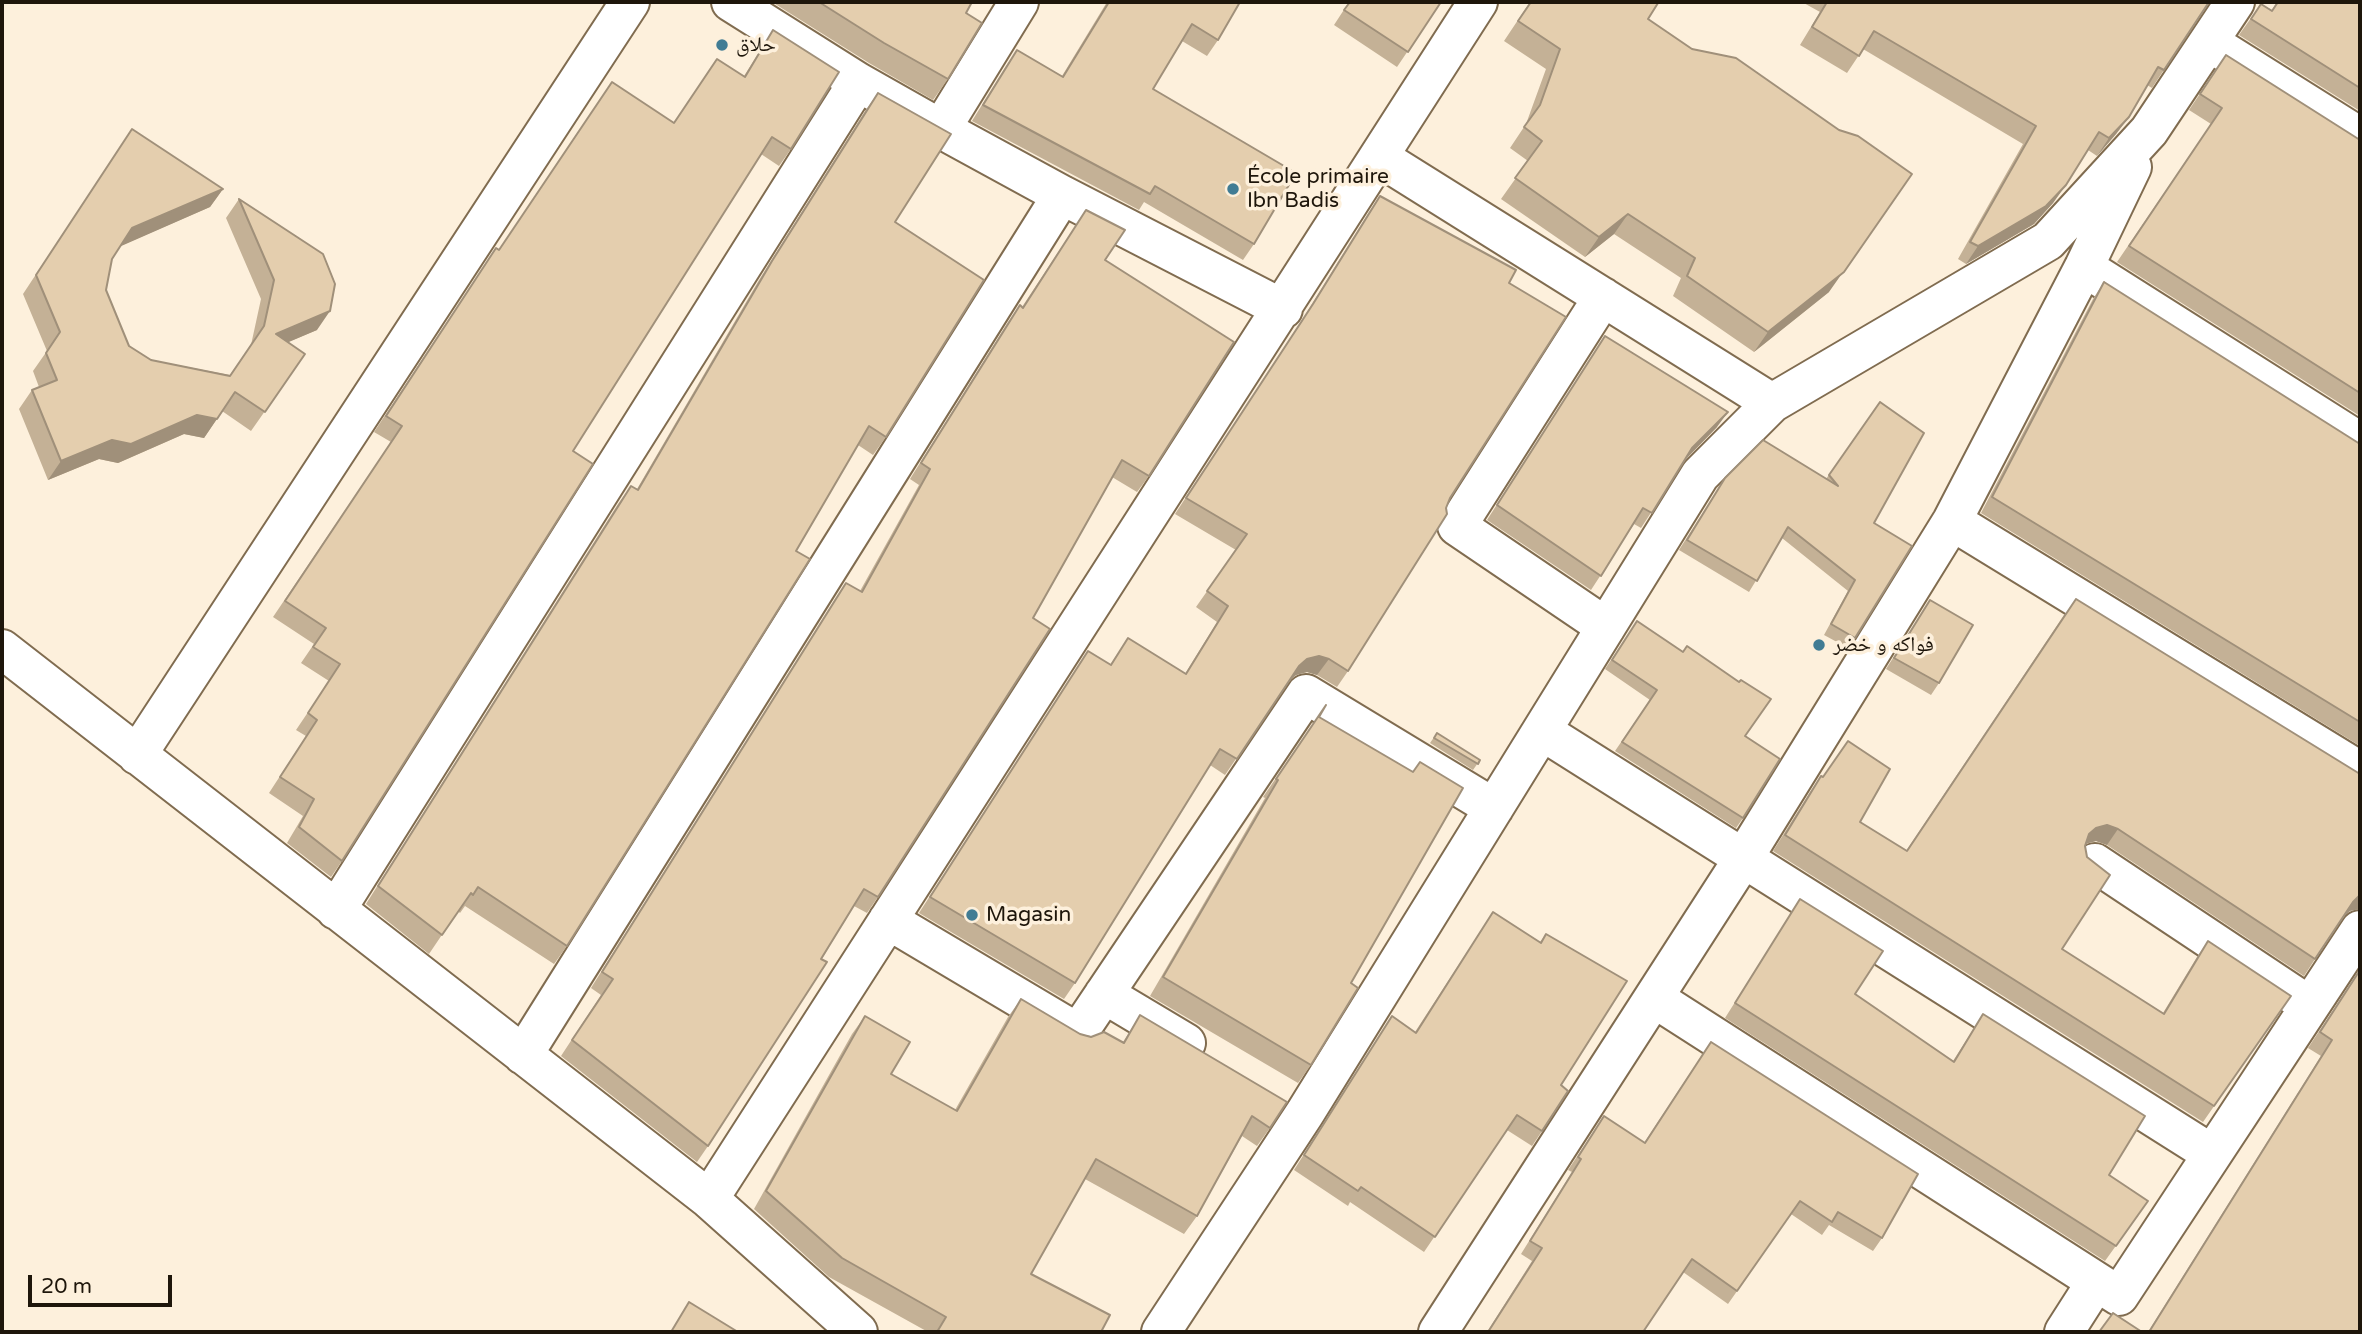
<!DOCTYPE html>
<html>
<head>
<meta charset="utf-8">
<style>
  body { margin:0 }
  #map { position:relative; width:2362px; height:1334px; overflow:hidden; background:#fdf0dc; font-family:"Varela Round",sans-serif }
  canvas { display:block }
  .frame { position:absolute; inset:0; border:4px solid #1e160b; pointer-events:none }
  .scale { position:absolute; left:28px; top:1275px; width:144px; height:32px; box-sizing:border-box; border:4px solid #1e160b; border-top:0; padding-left:9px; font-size:21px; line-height:24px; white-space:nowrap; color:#1e160b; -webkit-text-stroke:5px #fdf0dc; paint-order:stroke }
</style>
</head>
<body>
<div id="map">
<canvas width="2362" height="1334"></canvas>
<div class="frame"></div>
<div class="scale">20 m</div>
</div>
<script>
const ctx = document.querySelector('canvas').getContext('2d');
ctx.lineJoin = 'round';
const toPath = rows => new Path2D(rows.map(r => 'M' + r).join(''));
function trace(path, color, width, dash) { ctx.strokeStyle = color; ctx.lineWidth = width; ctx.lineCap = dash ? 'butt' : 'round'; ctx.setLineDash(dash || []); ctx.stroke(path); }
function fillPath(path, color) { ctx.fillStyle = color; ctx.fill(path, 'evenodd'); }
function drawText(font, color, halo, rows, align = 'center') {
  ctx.font = font + ' "Varela Round","Noto Naskh Arabic",sans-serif'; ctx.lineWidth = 7; ctx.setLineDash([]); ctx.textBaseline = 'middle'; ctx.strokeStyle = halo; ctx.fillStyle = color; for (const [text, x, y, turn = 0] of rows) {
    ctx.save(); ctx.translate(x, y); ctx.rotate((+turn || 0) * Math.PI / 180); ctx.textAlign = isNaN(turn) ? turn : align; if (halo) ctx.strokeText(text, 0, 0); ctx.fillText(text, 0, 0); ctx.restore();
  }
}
const minor = toPath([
  [731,2,858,82,941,129,1062,195,1283,309],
  [2209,42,2360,137],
  [941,129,1019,2],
  [1379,157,1772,403],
  [2084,267,2360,442],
  [1603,297,1457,526,1606,627],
  [1952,521,2360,771],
  [2,649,709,1199,858,1332],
  [1542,731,2212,1154],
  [137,755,630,2],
  [2095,863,2310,1006],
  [336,910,858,82],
  [888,920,1078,1033,1306,694,1494,808],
  [1104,994,1186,1043],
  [1654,998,2119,1296,2360,930],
  [523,1055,1062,195],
  [709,1199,1478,2],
  [1161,1332,1305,1113,1700,475,1772,403,2048,241,2149,131,2235,2],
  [1438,1332,1743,859,1952,521,2084,267,2132,167],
  [2064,1332,2096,1282]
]);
const wall = toPath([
  [772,2,972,2,966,13,948,79,933,100,869,63],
  [1107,2,1240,2,1218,40,1207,56,1182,41,1153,89,1254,244,1243,260,1144,202,1139,210,972,121,1006,66,1017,50,1062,76],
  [1349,2,1441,2,1397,67,1334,25],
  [1530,2,1648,19,1829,292,1754,352,1673,296,1681,278,1614,234,1585,257,1501,199,1528,161,1510,148,1526,124,1546,69,1504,41],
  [1802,2,2209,2,2152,88,2147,85,2129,117,2116,134,2097,156,2088,150,2053,203,2034,224,1966,264,1958,259,2023,144,1863,49,1847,73,1800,45,1820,12],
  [2277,2,2360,2,2360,111,2239,35,2261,4,2272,10],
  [773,30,791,149,779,166,761,154,573,451,342,861,331,877,287,843,303,816,269,793,306,736,296,730,329,681,301,663,314,644,273,617,391,442,374,432,496,248,499,250,673,123,744,76],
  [2226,55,2360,140,2360,416,2117,262,2211,124,2189,110],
  [878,93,895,222,886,437,873,455,858,445,567,946,554,964,465,906,460,913,458,911,429,954,366,904,618,504,631,486,637,489,759,280,865,111],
  [132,129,223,189,210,207,120,246,112,259,106,290,129,346,151,360,230,375,251,345,261,299,226,218,239,199,317,330,288,342,305,354,251,431,222,411,204,438,184,434,118,463,99,459,48,480,19,409,32,390,39,387,33,371,47,351,23,294],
  [1380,196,1509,283,1450,498,1348,671,1337,687,1317,675,1307,672,1296,675,1289,681,1225,775,1210,765,1075,983,1064,999,919,913,1088,651,1110,665,1128,638,1185,674,1217,622,1196,607,1236,550,1175,514,1302,320,1369,212],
  [1086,210,1105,260,1149,476,1137,492,1112,477,878,897,867,913,854,906,708,1146,697,1162,561,1056,601,995,591,988,835,599,846,583,860,591,919,485,910,479,1008,322,1020,305,1022,307],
  [2104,282,2360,444,2360,746,1981,513,2093,299],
  [1605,336,1717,427,1685,460,1641,528,1634,524,1591,590,1487,520],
  [1880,402,1874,523,1855,638,1848,648,1824,635,1848,591,1782,538,1749,592,1679,550,1725,478,1826,479],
  [1930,600,1939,683,1931,695,1886,669],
  [2064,615,2350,911,2343,916,2304,976,2107,845,2096,841,2085,844,2062,949,2163,1013,2197,957,2208,941,2291,996,2203,1122,1773,851,1810,792,1821,776,1823,777,1848,741,1860,822,1906,851],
  [1637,621,1745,736,1743,818,1736,828,1615,751,1650,700,1605,669],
  [1326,705,1319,717,1413,772,1420,762,1351,983,1311,1065,1298,1083,1150,996,1265,798,1263,797],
  [1437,733,1480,760,1473,770,1430,743],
  [1800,899,1855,994,1953,1061,1983,1014,2109,1175,2148,1201,2105,1261,1725,1018],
  [1493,912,1540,942,1546,934,1561,1085,1542,1131,1532,1146,1507,1130,1424,1252,1350,1202,1348,1206,1294,1170,1392,1016,1415,1032],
  [2360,969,2360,1332,2148,1332,2321,1056,2308,1048],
  [1021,999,1080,1034,1123,1042,1140,1015,1270,1128,1257,1146,1242,1136,1197,1216,1184,1234,1085,1179,1031,1274,1101,1332,928,1332,829,1277,754,1209,852,1034,865,1016,891,1074,955,1110,1008,1017],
  [1702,1055,1882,1238,1873,1251,1829,1225,1822,1235,1791,1214,1728,1304,1683,1272,1643,1332,1487,1332,1532,1261,1521,1254,1572,1172,1568,1170,1604,1116,1644,1143]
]);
const shadedWall = toPath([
  [2129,117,2116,134,2097,156,2109,138],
  [1912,174,1829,292,1754,352,1768,332],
  [2066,185,2053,203,2034,224,1966,264,1978,246],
  [223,189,210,207,119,247,132,228],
  [1628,214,1614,234,1585,257,1599,237],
  [330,311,317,330,263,353,276,334],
  [1728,412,1717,427,1682,463,1692,448],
  [197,415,217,419,204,438,184,434,118,463,99,459,48,480,61,461,112,440],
  [1319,656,1329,659,1317,675,1307,672,1296,675,1288,682,1299,666,1307,659],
  [2107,825,2118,829,2107,845,2096,841,2085,844,2089,834,2096,828],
  [2360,895,2360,909,2350,911,2342,918,2353,902]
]);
const building = toPath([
  [819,2,972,2,966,13,982,23,948,79,884,43,819,2],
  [1109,2,1240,2,1218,40,1192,24,1153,89,1296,173,1254,244,1155,186,1150,194,983,105,1017,50,1063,77,1109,2],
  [1350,2,1441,2,1408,52,1344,10,1350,2],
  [1531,2,1656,2,1658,3,1648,19,1692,49,1736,58,1839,130,1858,136,1912,174,1844,272,1768,332,1687,276,1695,258,1628,214,1599,237,1515,178,1542,141,1524,127,1540,105,1560,49,1518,21,1531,2],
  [1827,2,2209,2,2164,70,2158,67,2129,117,2109,138,2099,132,2066,185,2046,206,1978,246,1970,242,2036,126,1874,31,1859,56,1812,27,1827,2],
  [2278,2,2360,2,2360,88,2251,19,2261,4,2272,11,2278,2],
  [773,30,839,72,791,149,772,137,573,451,593,464,342,861,299,827,314,799,280,777,317,720,308,713,340,664,313,647,326,628,285,601,402,426,386,416,496,248,499,250,612,82,674,123,717,59,745,77,773,30],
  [2226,55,2360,140,2360,393,2129,246,2222,108,2200,94,2226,55],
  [878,93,951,134,895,222,984,280,886,437,869,426,796,551,810,559,567,946,478,887,473,895,471,893,442,935,378,886,631,486,638,490,772,261,878,93],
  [132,129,223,189,132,228,112,259,106,290,129,346,151,360,230,376,264,326,274,280,239,199,323,254,335,284,330,311,276,334,305,354,265,412,235,392,217,419,197,415,131,444,112,440,61,461,32,390,57,380,46,353,60,332,36,275,132,129],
  [1380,196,1516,270,1509,283,1566,317,1450,498,1446,508,1447,514,1348,671,1329,659,1319,656,1307,659,1299,666,1237,759,1220,749,1075,983,930,897,1088,651,1111,665,1128,638,1186,674,1228,606,1207,591,1247,534,1186,498,1313,304,1380,196],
  [1086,210,1125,230,1105,260,1234,342,1149,476,1122,460,1033,618,1050,629,878,897,864,889,821,959,827,962,708,1146,572,1040,613,979,602,972,846,583,862,592,930,469,921,463,1020,305,1023,308,1086,210],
  [2104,282,2360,444,2360,722,1992,497,2104,282],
  [1605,336,1728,412,1692,448,1652,513,1643,508,1601,576,1497,505,1605,336],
  [1880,402,1924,433,1874,523,1912,546,1855,638,1831,624,1855,580,1788,527,1757,581,1687,540,1725,478,1763,440,1838,486,1829,475,1880,402],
  [2076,599,2360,774,2360,895,2353,902,2315,959,2118,829,2107,825,2096,828,2089,834,2085,846,2087,857,2110,875,2062,949,2164,1014,2208,941,2291,996,2214,1106,1785,835,1821,776,1823,777,1848,741,1890,769,1860,822,1907,851,2076,599],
  [1930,600,1973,625,1939,683,1894,658,1930,600],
  [1637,621,1683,652,1687,646,1739,682,1741,680,1771,699,1745,736,1780,759,1743,818,1622,742,1657,690,1612,660,1637,621],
  [1326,705,1319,717,1413,772,1420,762,1463,788,1351,983,1358,988,1311,1065,1163,977,1278,780,1276,779,1326,705],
  [1437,733,1480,760,1478,764,1434,738,1437,733],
  [1800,899,1883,951,1855,994,1954,1062,1983,1014,2145,1116,2109,1175,2148,1201,2116,1246,1735,1003,1800,899],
  [1493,912,1541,943,1546,934,1627,981,1561,1085,1568,1091,1542,1131,1517,1115,1435,1237,1361,1187,1358,1191,1304,1155,1392,1016,1416,1033,1493,912],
  [2360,970,2360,1332,2149,1332,2332,1040,2320,1032,2360,970],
  [1021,999,1080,1034,1091,1037,1104,1032,1124,1043,1140,1015,1287,1102,1270,1128,1252,1116,1197,1216,1096,1159,1031,1274,1110,1315,1101,1332,937,1332,946,1317,842,1258,766,1191,865,1016,910,1042,891,1074,957,1111,1021,999],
  [1711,1042,1918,1174,1882,1238,1838,1212,1832,1222,1800,1201,1737,1291,1692,1259,1643,1332,1488,1332,1542,1248,1530,1241,1581,1159,1578,1157,1604,1116,1645,1143,1711,1042],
  [689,1302,738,1332,671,1332,689,1302],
  [2113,1313,2142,1332,2099,1332,2113,1313]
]);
const markers = [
  [722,45,7,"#417c94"],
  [1233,189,7,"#417c94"],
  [1819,645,7,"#417c94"],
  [972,915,7,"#417c94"]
];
const poiNames = [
  ["حلاق",736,45],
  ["École primaire",1247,177],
  ["Ibn Badis",1247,201],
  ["فواكه و خضر",1833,645],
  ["Magasin",986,915]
];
trace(minor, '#806c50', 42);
trace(minor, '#fff', 38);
fillPath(wall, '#c4b196');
fillPath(shadedWall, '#a0907a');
fillPath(building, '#e4ceae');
trace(building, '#a0907a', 2);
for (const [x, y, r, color] of markers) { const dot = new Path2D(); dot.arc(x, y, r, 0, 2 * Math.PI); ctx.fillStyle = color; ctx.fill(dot); trace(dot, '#fdf0dc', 2.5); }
drawText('21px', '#1e160b', '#fdf0dc', poiNames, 'left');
</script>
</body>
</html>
